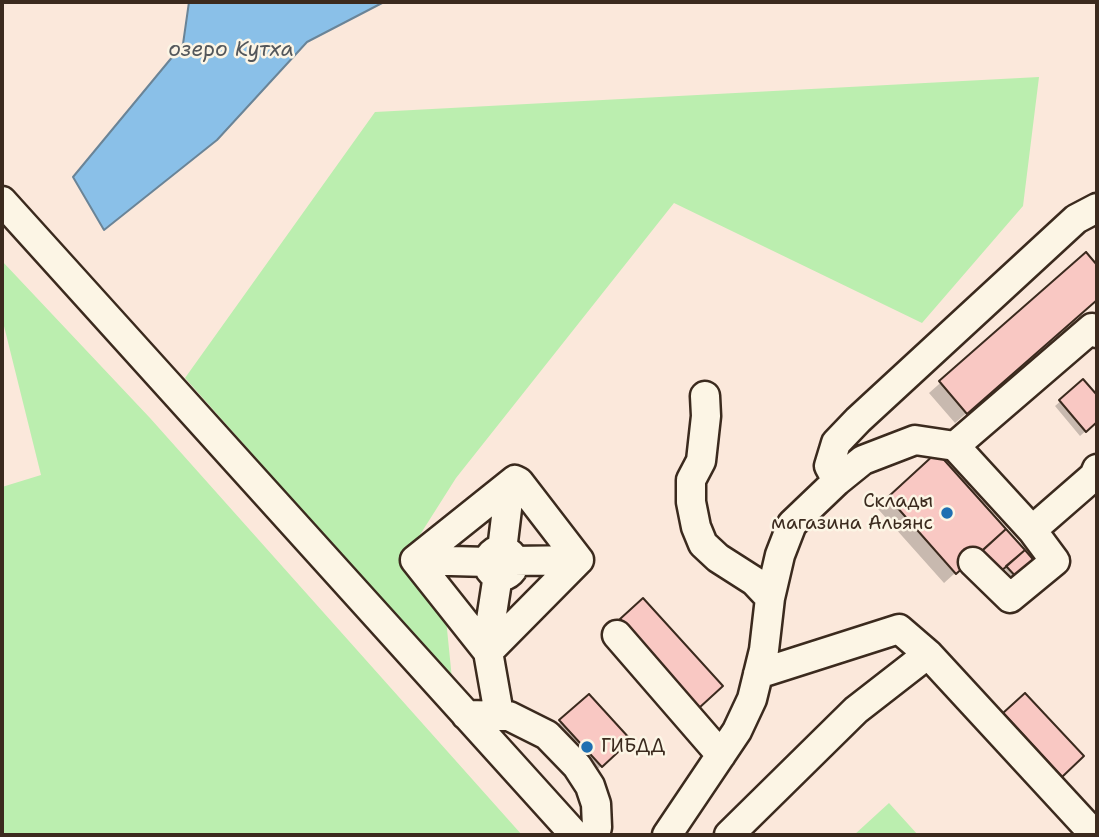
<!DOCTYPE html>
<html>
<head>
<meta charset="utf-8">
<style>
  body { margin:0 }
  #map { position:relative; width:1099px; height:837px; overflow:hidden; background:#fbe8db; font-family:"Shantell Sans",sans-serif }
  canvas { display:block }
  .frame { position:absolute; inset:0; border:4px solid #3b2a1e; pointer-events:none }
</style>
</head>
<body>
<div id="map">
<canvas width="1099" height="837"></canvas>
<div class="frame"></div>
</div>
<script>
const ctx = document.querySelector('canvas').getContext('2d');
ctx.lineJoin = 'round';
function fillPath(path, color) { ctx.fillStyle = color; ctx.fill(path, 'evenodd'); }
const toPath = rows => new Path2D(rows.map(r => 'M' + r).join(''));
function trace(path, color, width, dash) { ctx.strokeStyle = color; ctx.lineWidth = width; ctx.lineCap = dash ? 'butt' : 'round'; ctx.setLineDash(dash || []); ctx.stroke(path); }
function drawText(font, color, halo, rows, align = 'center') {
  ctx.font = font + ' "Shantell Sans",sans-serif'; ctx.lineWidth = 5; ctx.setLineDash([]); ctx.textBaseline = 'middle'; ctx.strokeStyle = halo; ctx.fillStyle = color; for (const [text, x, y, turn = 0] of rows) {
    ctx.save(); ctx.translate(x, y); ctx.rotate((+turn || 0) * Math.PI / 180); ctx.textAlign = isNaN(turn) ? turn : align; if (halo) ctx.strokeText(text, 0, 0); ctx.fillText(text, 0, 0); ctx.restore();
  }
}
const green = toPath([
  [1039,77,1023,206,922,323,674,203,456,478,404,560,446,619,452,679,185,378,375,112],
  [2,261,150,418,522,835,2,835,2,487,41,475,2,318],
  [889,803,918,835,854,835]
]);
const water = toPath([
  [189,2,384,2,307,42,217,140,104,230,73,177,183,44,189,2]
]);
const shadow = toPath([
  [1086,254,1097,267,1097,299,955,423,929,393],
  [1083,382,1097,398,1097,421,1080,436,1055,406],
  [937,455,1035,564,1016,581,1003,567,975,555,944,583,878,509],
  [589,696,621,749,592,774,552,730],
  [1004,714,1073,765,1052,784,996,723]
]);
const building = toPath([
  [1086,252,1097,265,1097,300,967,414,939,381,1086,252],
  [1083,379,1097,395,1097,422,1086,432,1059,400,1083,379],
  [937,452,1006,529,956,574,888,497,937,452],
  [1006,529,1025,550,1000,572,982,551,1006,529],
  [1025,550,1037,564,1019,580,1006,566,1025,550],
  [643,598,723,686,699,708,620,619,643,598],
  [1025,693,1084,756,1062,777,1003,713,1025,693],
  [589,694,631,740,602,767,559,720,589,694]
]);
const minor = toPath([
  [2,201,575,835],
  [705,396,706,416,701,461,691,480,691,502,696,527,703,544,718,558,754,581,770,598],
  [955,446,1032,530],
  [837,481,829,466,836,443,858,420,1076,219,1097,208],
  [502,550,510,484],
  '488 563a13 13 0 1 1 26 0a13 13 0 1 1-26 0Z',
  [415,560,488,562],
  [514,561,579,560,519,482,515,480,415,560,488,652,579,560],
  [973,562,1010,598,1055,561,1032,530,1094,476,1097,469],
  [498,575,487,646,499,714],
  [617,635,721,755],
  [758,674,899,629,928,654],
  [466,715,509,716,547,735,577,766,590,786,596,804,597,827,595,835],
  [667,835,737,731,752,699,764,650,770,598,780,555,792,524,837,481,863,460,915,440,955,446,1092,328,1097,333],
  [729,835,856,710,928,654,1095,835]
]);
const markers = [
  [947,513,7,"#1f6fb2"],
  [587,747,7,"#1f6fb2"]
];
const poiNames = [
  ["Склады",933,502],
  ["магазина Альянс",933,524],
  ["ГИБДД",601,747,"left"]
];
const waterNames = [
  ["озеро Кутха",231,51]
];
fillPath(green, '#bbeeaf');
fillPath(water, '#8ac0e8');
trace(water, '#6a8497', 2);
fillPath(shadow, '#0003');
fillPath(building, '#f9c8c3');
trace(building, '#3b2a1e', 2);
trace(minor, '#3b2a1e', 33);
trace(minor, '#fcf5e5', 28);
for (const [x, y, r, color] of markers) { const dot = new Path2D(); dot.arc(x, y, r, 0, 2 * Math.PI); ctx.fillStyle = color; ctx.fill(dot); trace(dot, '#fcf5e5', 2.5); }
drawText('19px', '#3b2a1e', '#fcf5e5', poiNames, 'right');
drawText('italic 21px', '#53575b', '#fcf5e5', waterNames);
</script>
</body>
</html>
